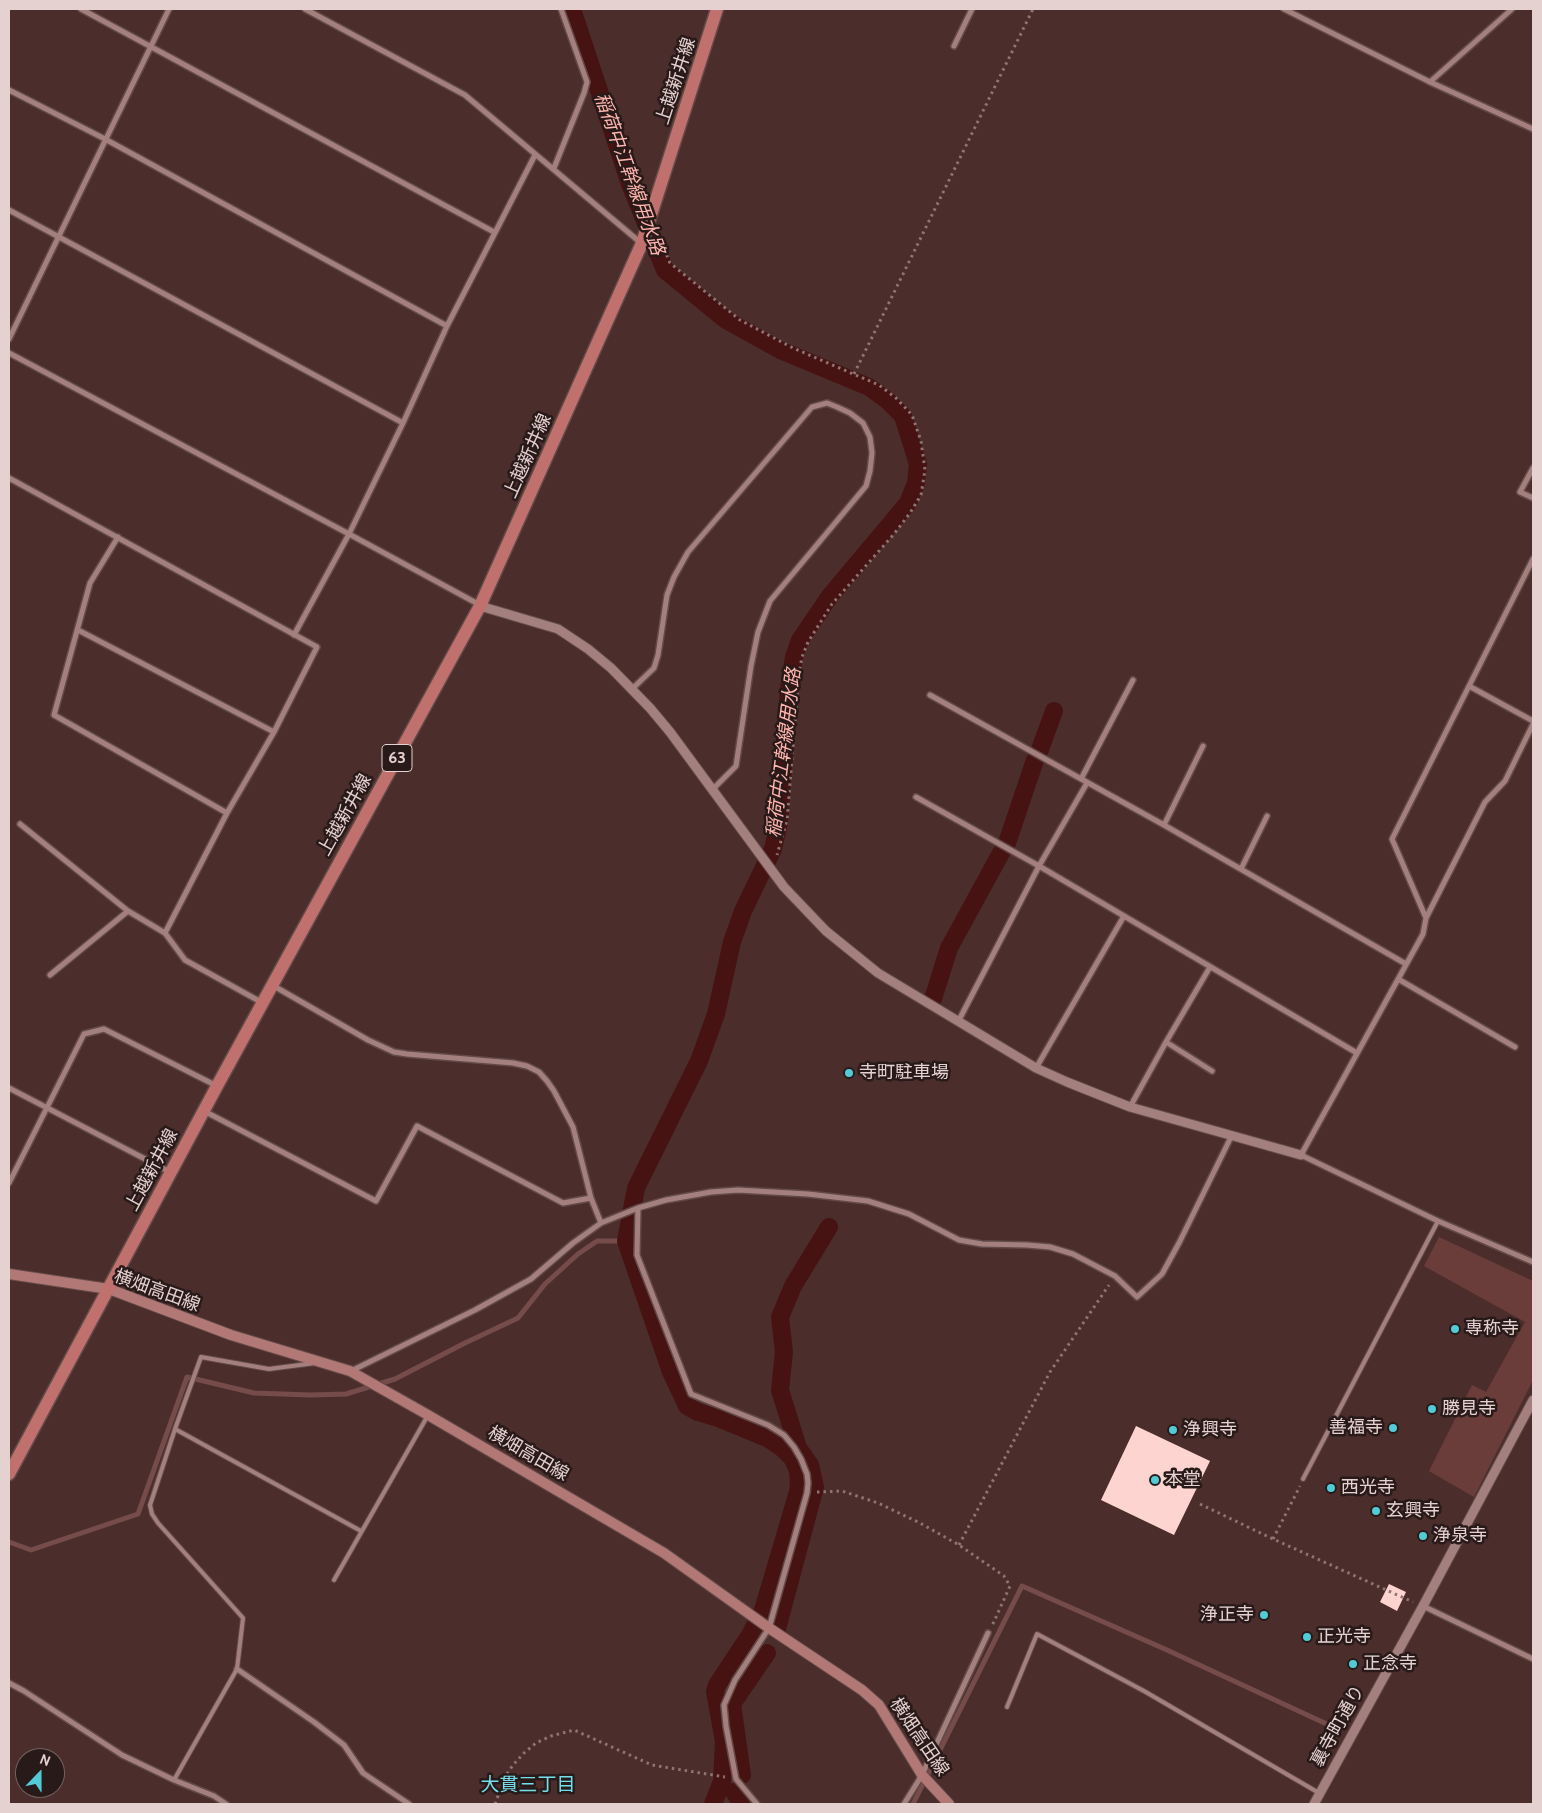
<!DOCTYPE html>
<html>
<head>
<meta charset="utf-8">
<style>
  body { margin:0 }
  #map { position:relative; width:1542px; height:1813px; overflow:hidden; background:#4b2e2b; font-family:Cabin,sans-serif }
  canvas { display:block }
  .frame { position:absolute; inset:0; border:10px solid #e5d1cf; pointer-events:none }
  .north { position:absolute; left:15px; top:1748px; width:50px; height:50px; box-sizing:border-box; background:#281a19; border:1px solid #746362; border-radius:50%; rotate:22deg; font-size:14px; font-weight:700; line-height:20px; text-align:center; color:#e5d1cf }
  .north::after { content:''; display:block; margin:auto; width:18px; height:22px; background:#52cbd7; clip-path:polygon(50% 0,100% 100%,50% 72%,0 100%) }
</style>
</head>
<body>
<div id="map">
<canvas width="1542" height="1813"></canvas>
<div class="frame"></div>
<div class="north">N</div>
</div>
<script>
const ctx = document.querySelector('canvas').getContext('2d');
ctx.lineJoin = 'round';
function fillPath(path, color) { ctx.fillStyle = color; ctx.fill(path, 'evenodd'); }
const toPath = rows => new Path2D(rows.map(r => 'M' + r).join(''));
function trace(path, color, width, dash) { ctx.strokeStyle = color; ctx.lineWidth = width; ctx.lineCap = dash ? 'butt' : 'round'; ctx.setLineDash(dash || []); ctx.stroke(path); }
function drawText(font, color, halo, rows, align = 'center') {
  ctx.font = font + ' Cabin,"Noto Sans JP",sans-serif'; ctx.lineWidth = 5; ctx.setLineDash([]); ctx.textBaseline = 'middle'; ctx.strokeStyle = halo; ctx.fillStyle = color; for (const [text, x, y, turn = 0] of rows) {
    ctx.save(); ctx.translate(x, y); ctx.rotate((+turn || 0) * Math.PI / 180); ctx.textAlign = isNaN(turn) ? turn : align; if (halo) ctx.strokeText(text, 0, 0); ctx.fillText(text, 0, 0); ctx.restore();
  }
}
const green = toPath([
  [1439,1237,1533,1281,1533,1380,1474,1497,1429,1471,1472,1385,1486,1392,1525,1322,1424,1266]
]);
const stream = toPath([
  [9,1542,31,1550,138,1514,187,1377,254,1393,310,1395,346,1394,395,1379,465,1343,518,1318,545,1284,578,1254,597,1241,626,1241],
  [913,1804,1022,1586,1167,1650,1331,1726]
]);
const canal = toPath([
  [572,9,630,184,665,270,726,320,780,350,869,387,887,400,903,416,918,464,916,483,908,503,830,596,800,640,794,657,789,689,779,823,773,849,743,911,732,942,716,1014,699,1061,636,1188,626,1241,671,1372,687,1406,698,1412,718,1418,769,1439,782,1448,793,1459,798,1471,799,1488,795,1502,763,1610,750,1635,717,1685,715,1691,724,1742,722,1781,713,1804],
  [1039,752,1054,711],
  [1007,843,1035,760],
  [933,999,949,948,1001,853],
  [777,1629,815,1487,810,1465,798,1448,780,1390,784,1352,780,1317,793,1286,829,1227],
  [742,1775,732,1704,767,1653],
  [734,1792,743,1804]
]);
const building = toPath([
  [1136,1426,1210,1461,1174,1535,1101,1500],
  [1389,1584,1406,1592,1397,1611,1380,1602]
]);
const path = toPath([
  [659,237,670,263,740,320,793,348,879,385,896,398,912,415,921,441,925,470,921,495,910,513,894,534,832,604,808,642,802,657,799,673,787,820,777,855],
  [854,374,1033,9],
  [817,1492,842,1491,878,1503,920,1523,959,1545,1004,1576,1010,1586,992,1626],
  [1200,1504,1273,1539,1413,1602],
  [1273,1539,1300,1486],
  [959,1545,1050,1372,1109,1285],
  [495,1804,505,1777,513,1765,524,1753,536,1743,551,1736,574,1730,652,1765,725,1777]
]);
const service = toPath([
  [175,1429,361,1531],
  [1303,1479,1438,1221],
  [334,1580,427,1417],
  [1007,1707,1037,1634,1144,1691,1319,1793],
  [174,1780,237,1669,243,1618,158,1523,152,1514,150,1505,175,1429,201,1357,269,1369,315,1363]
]);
const minor = toPath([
  [81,9,494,232],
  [305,9,465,95,641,243],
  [1284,9,1430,82,1533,129],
  [954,46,972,9],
  [1430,82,1512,9],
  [9,90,105,139,447,326],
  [554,168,584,93,587,82,561,9],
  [9,210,403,423],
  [9,339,169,9],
  [9,353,349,534,480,605],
  [1533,468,1520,492,1533,498],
  [9,478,317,647,274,732,227,813,165,933,185,960,261,1002],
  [118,537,90,583,54,715,227,813],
  [78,630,274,732],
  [294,635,349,534,403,423,447,326,535,155],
  [1469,686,1533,721],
  [632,689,654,668,658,655,667,595,674,577,688,552,812,407,827,403,837,407,850,413,863,423,870,437,872,453,870,471,866,486,770,601,758,632,751,666,736,766,713,789],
  [930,695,1164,825,1406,964],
  [1533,724,1505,781,1485,802,1426,918,1423,934,1301,1155,1438,1221,1533,1262],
  [1081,779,1133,680],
  [916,797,1039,866,1357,1053],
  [20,824,128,911,165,933],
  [1164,825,1203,746],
  [1241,869,1267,816],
  [1426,918,1392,839,1533,559],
  [50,975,128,911],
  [1398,979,1515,1047],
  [272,985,368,1040,394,1052,407,1054,513,1063,527,1066,539,1072,547,1081,554,1091,573,1127,591,1198,601,1223],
  [959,1020,1039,866,1087,783],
  [1166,1042,1212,1071],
  [1036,1068,1124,916],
  [9,1088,170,1172],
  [1130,1107,1166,1042,1210,967],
  [204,1111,376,1201,417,1126,563,1203,591,1198],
  [9,1183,84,1034,104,1029,215,1085],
  [638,1208,637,1255,691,1394,768,1425,784,1435,794,1447,801,1459,807,1474,808,1483,807,1493,769,1628,735,1680,724,1705,726,1726,736,1779,757,1804],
  [351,1371,475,1310,531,1279,573,1243,601,1223,638,1208,666,1200,711,1192,738,1190,808,1194,868,1201,909,1214,959,1240,982,1244,1027,1245,1050,1247,1073,1254,1115,1276,1137,1297,1162,1274,1179,1243,1232,1135],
  [1423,1606,1533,1659],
  [237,1669,314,1722,344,1745,363,1773,409,1804],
  [9,1683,24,1691,122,1755,174,1780,214,1796,226,1804],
  [904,1804,922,1775,988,1633]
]);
const tertiary = toPath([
  [480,606,558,629,588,649,611,668,650,708,670,732,784,887,826,931,878,973,1036,1068,1067,1082,1130,1107,1301,1155],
  [1314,1804,1423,1606,1533,1400]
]);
const secondary = toPath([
  [9,1274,109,1289,231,1335,350,1371,428,1415,664,1553,769,1628,862,1690,879,1705,922,1775,949,1804]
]);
const primary = toPath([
  [9,1474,217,1086,480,606,642,243,717,9]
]);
const markers = [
  [849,1073,5,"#52cbd7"],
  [1455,1329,5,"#52cbd7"],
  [1432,1409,5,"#52cbd7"],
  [1393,1428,5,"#52cbd7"],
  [1173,1430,5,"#52cbd7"],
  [1155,1480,5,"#52cbd7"],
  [1331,1488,5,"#52cbd7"],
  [1376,1511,5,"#52cbd7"],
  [1423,1536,5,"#52cbd7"],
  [1264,1615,5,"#52cbd7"],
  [1307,1637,5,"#52cbd7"],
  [1353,1664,5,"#52cbd7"]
];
const shields = [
  [397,758,30]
];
const shieldNames = [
  ["63",397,758]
];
const streetNames = [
  ["上越新井線",676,81,-72],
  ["上越新井線",528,456,-66],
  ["上越新井線",345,815,-61],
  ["上越新井線",152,1170,-62],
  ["横畑高田線",157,1291,20],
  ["横畑高田線",528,1454,30],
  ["裏寺町通り",1338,1726,-61],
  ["横畑高田線",919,1737,56]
];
const poiNames = [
  ["寺町駐車場",859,1073],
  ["専称寺",1465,1329],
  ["勝見寺",1442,1409],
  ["善福寺",1383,1428,"right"],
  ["浄興寺",1183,1430],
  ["本堂",1165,1480],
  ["西光寺",1341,1488],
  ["玄興寺",1386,1511],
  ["浄泉寺",1433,1536],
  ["浄正寺",1254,1615,"right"],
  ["正光寺",1317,1637],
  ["正念寺",1363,1664]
];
const waterNames = [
  ["稲荷中江幹線用水路",629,174,70],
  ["稲荷中江幹線用水路",784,753,-83]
];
const neighbourhoodNames = [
  ["大貫三丁目",528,1785]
];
fillPath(green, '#6b3d3a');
trace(stream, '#764c4b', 5);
trace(canal, '#471312', 18);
fillPath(building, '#fed4d0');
trace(service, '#634a48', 6);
trace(minor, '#634a48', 8);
trace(tertiary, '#634a48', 11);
trace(secondary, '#634a48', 12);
trace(primary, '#634a48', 15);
trace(path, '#8e7472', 3, [2.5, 4]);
trace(service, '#a3807d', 4);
trace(minor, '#a3807d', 5);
trace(tertiary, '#a3807d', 9);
trace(secondary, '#b27875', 10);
trace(primary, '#c0716d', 12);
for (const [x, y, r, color] of markers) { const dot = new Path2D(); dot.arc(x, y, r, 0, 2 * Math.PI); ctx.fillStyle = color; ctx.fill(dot); trace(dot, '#281a19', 2); }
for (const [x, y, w] of shields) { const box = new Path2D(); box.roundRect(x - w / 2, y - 13.5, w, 27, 4); ctx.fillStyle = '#281a19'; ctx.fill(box); trace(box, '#e5d1cf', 1); }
drawText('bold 16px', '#e5d1cf', null, shieldNames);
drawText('18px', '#e5d1cf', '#281a19', streetNames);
drawText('18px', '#e5d1cf', '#281a19', poiNames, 'left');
drawText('italic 19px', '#ffb4ae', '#281a19', waterNames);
drawText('19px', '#74dfeb', '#281a19', neighbourhoodNames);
</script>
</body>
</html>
